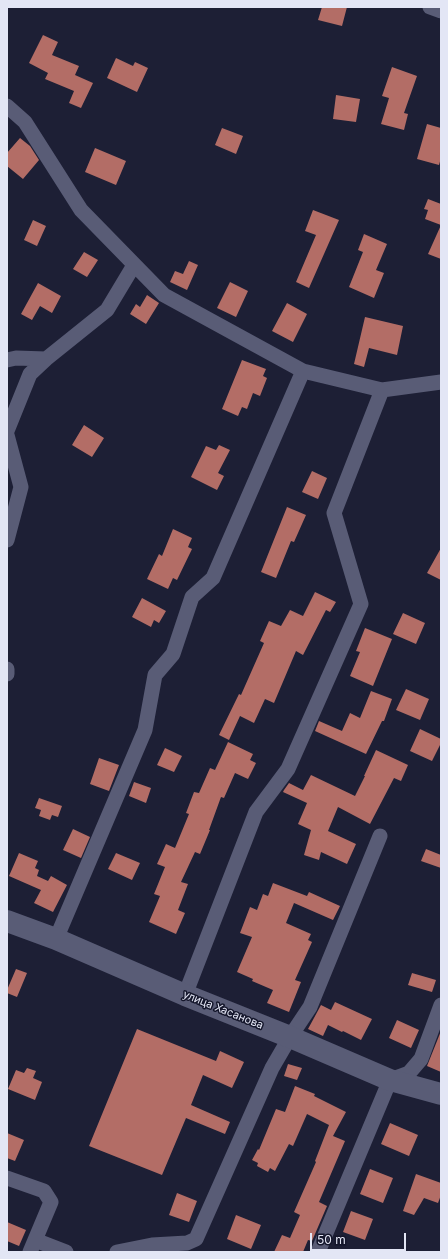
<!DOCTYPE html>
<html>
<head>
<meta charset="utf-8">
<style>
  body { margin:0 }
  #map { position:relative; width:448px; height:1259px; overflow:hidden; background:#1d1f35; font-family:Inter,sans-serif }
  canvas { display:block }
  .frame { position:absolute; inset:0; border:8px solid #e3e6f5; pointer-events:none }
  .scale { position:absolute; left:310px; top:1233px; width:96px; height:18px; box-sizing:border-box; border:2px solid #e3e6f5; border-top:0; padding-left:5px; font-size:12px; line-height:14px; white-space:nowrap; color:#e3e6f5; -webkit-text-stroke:3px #14162b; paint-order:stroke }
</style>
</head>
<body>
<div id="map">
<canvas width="448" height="1259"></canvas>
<div class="frame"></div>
<div class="scale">50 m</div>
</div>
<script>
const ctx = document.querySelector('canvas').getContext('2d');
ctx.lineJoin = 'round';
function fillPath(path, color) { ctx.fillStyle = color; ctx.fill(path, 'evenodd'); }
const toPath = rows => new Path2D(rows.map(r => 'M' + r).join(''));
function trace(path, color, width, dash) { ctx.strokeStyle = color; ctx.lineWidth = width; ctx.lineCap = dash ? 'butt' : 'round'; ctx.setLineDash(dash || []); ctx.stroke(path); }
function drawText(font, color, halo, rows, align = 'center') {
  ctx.font = font + ' Inter,sans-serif'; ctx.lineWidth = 3; ctx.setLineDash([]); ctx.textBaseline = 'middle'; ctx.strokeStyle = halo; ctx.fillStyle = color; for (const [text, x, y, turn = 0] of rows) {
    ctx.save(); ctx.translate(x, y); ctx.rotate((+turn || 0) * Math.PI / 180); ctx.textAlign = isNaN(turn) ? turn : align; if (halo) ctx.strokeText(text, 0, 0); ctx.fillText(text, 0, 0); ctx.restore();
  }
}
const building = toPath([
  [322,7,347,7,342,26,318,20],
  [43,35,58,42,52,55,79,66,75,75,93,83,81,108,69,103,74,91,45,79,48,73,29,63],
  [116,58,133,66,135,62,148,68,137,92,107,78],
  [392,67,417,76,404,113,408,114,404,130,381,124,389,98,382,96],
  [336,95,360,99,356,122,333,119],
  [427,124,441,128,441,158,439,165,417,159],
  [222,128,243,136,236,154,215,145],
  [20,138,30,146,39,160,23,179,7,166,7,153],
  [95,148,126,161,116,185,85,172],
  [428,199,441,204,441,225,425,219,428,210,424,209],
  [313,210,339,220,309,288,296,282,316,235,305,231],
  [33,220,46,226,37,246,24,240],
  [441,225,441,259,428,254],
  [364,234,387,244,376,270,384,273,374,298,349,287,363,252,358,250],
  [84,252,98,260,87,277,73,269],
  [189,261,198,265,187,290,170,282,175,271,183,274],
  [230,282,248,291,236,317,217,308],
  [38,283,61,296,52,313,40,306,32,320,21,314],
  [147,295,159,303,146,324,130,314,136,304,140,307],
  [287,303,307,314,293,342,272,331],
  [365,317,403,326,397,355,369,348,364,367,354,364],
  [242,360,266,369,263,376,267,378,260,396,253,393,247,409,242,407,238,416,222,409],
  [84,425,104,438,92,457,72,445],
  [219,445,230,450,218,473,224,476,217,490,191,477,206,446,216,450],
  [312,471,327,478,318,499,302,492],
  [287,507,306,515,294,542,291,541,276,578,261,572],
  [173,529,192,538,188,547,192,549,177,580,173,578,168,589,147,579,159,554,162,556],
  [441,548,441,580,427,573],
  [315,592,336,602,330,612,326,610,303,655,296,651,274,703,265,699,254,723,240,716,229,740,219,735,239,694,241,695,264,643,260,641,269,621,281,626,290,610,303,616],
  [142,598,166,611,159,623,154,620,151,627,132,617],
  [403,613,425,623,416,644,393,634],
  [365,628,392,639,373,686,350,676,360,652,356,651],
  [406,689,429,699,420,720,396,710],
  [371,691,392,699,384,721,382,721,366,754,315,731,319,721,342,731,350,713,360,718],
  [420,729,441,739,441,743,432,761,410,751],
  [228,742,253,754,250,760,256,763,248,779,235,773,224,798,221,797,209,830,210,830,200,854,195,852,181,882,188,884,178,910,185,913,176,934,149,922,160,896,154,894,165,867,157,864,166,844,175,848,189,814,186,813,194,792,199,793,210,768,215,770],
  [165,748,182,756,174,772,157,765],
  [376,750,408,765,401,781,394,778,370,824,338,807,328,831,356,844,347,864,321,852,319,860,304,855,311,830,298,824,307,803,283,792,284,790,289,783,303,790,311,775,355,796,365,776,364,776],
  [99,758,119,765,109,791,90,784],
  [134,782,151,788,146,803,129,796],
  [39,798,62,806,58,817,52,815,50,820,39,816,41,810,35,808],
  [73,829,90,837,81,858,63,850],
  [426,849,441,855,441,868,421,861],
  [19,853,38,861,35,868,39,870,37,876,48,881,51,876,67,885,53,912,34,903,41,890,9,876],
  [116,853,140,863,132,880,108,869],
  [273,883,307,896,309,892,340,906,333,920,294,903,286,923,311,934,308,940,312,942,295,980,301,982,289,1012,267,1003,273,990,252,981,253,979,237,972,252,937,240,933,250,907,257,910,263,894,268,896],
  [16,969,27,973,17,997,7,993,7,990],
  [412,973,436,980,432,992,408,985],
  [335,1002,372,1019,361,1040,343,1031,342,1032,328,1025,323,1036,308,1029,321,1005,331,1010],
  [397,1020,419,1030,411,1048,389,1038],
  [137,1029,216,1061,220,1051,244,1062,232,1088,203,1075,191,1105,230,1122,225,1134,186,1118,162,1175,89,1146],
  [441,1031,441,1072,427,1066],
  [288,1064,302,1068,297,1080,284,1076],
  [27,1068,36,1071,33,1078,42,1082,35,1100,8,1089,16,1070,24,1073],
  [295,1086,315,1094,314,1096,346,1112,333,1136,345,1141,319,1202,327,1206,312,1241,308,1240,303,1252,274,1252,282,1235,290,1238,300,1215,294,1212,316,1162,315,1161,329,1125,307,1114,293,1146,289,1144,275,1171,270,1168,268,1172,257,1166,258,1163,252,1160,258,1149,259,1150,276,1109,285,1112],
  [390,1123,418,1135,409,1156,381,1144],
  [7,1133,24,1140,15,1161,7,1158],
  [370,1169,393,1178,383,1203,360,1194],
  [416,1174,441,1183,441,1195,438,1203,424,1198,414,1215,403,1211],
  [177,1193,197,1201,189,1222,169,1215],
  [351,1211,373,1219,365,1240,343,1232],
  [236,1215,261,1225,251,1249,227,1239],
  [7,1222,26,1230,19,1246,7,1241]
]);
const street = toPath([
  [430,7,441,11],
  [7,106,25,122,81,210,164,295,303,371,382,390,441,382],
  [7,360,16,358,46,359],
  [7,431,30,374,46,359,107,310,134,265],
  [7,435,21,487,7,540],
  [7,669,7,674],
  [56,939,145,730,155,675,173,654,192,597,213,578,303,371],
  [185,995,256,812,288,769,361,604,334,513,382,390],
  [7,1178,44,1191,51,1202,30,1252],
  [35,1240,66,1252],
  [117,1252,152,1245,187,1243,196,1239,272,1068,290,1037,310,1007,380,836],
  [318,1252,390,1080,409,1073,421,1059,441,1005]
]);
const secondary = toPath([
  [7,921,56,939,185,995,290,1037,390,1080,441,1094]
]);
const streetNames = [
  ["улица Хасанова",223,1010,22]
];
fillPath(building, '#b36d66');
trace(street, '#595c76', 15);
trace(secondary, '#595c76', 22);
drawText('11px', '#e3e6f5', '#14162b', streetNames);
</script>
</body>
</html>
